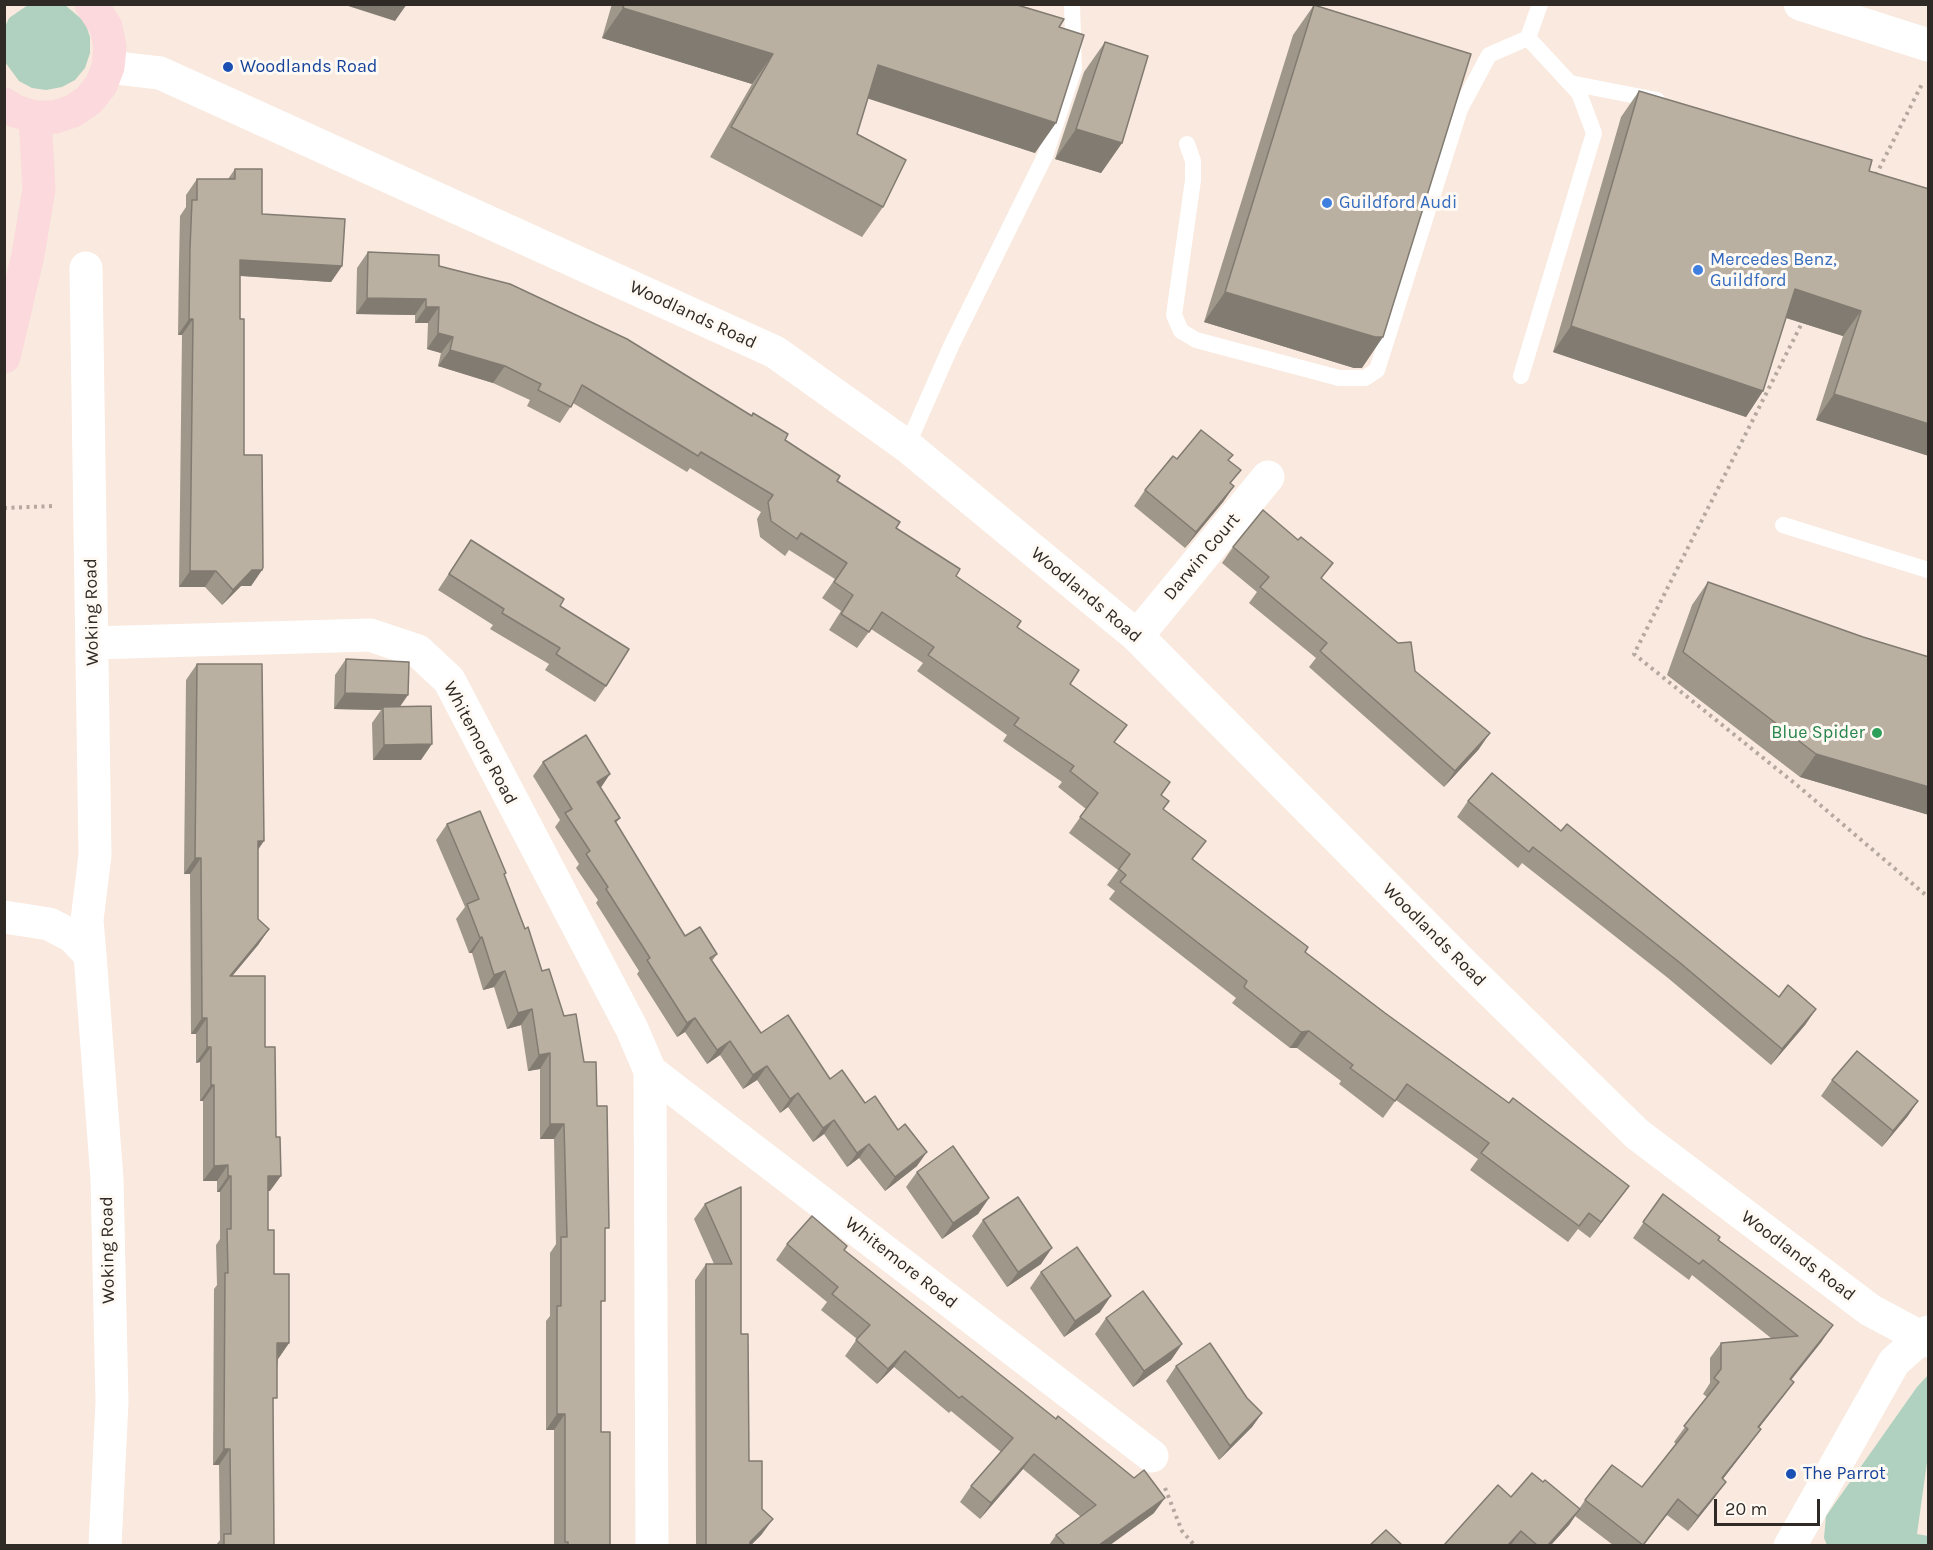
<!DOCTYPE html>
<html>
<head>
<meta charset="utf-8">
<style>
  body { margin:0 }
  #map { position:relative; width:1933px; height:1550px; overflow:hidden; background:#f9e9de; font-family:Karla,sans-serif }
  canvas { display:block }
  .frame { position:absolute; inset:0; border:6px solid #302a26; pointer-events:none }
  .scale { position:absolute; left:1714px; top:1499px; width:106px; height:27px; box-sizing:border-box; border:3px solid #302a26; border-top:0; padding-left:8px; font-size:18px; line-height:21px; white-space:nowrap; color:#302a26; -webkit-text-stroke:4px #fff9f4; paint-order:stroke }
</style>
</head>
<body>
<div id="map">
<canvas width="1933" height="1550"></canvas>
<div class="frame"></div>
<div class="scale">20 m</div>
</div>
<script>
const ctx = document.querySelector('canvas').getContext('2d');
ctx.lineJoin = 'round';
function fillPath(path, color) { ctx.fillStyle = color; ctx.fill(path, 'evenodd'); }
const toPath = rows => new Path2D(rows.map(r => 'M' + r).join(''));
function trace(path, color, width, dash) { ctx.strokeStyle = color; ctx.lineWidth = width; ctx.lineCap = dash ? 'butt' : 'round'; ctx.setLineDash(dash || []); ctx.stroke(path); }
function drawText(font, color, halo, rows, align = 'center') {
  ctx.font = font + ' Karla,sans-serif'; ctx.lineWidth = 6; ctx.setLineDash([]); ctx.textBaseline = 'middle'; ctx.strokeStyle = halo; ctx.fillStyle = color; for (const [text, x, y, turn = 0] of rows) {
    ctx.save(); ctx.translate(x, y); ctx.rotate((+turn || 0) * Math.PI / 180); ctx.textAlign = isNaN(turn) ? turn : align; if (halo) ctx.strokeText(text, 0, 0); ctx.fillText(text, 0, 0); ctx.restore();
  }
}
const green = toPath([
  [28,5,65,5,85,22,90,37,90,53,85,68,75,80,62,87,46,90,32,88,19,81,5,62,4,29,9,18],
  [1928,1375,1928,1455,1917,1534,1928,1536,1928,1545,1827,1545,1824,1538,1826,1516,1917,1387]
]);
const path = toPath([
  [1876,175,1922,84],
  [1804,319,1634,654,1798,786,1928,897],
  [4,508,55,506],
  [1165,1488,1182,1531,1195,1546]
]);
const service = toPath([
  [1570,83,1657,100],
  [1187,144,1193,161,1193,180,1174,315,1181,331,1196,340,1339,378,1365,378,1377,370,1460,109,1489,55,1528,38],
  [1521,376,1594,133,1579,93,1528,38,1540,4],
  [907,446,952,344,1045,156,1074,69,1072,4],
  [1783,525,1928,570]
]);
const minor = toPath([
  [1800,4,1928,45],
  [108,67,160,73,775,352,907,446,1137,636,1464,965,1637,1134,1870,1310,1928,1341],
  [86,268,95,855,87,920,90,955],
  [1137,636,1268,477],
  [92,643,370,635,418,651,449,680,632,1029,650,1071,1152,1456],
  [4,917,49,924,72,936,90,955,107,1179,112,1402,105,1546],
  [650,1071,652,1546],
  [1790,1546,1894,1362,1928,1332]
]);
const primary = toPath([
  [4,104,15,111,35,117,55,117,73,111,89,100,101,85,108,67,110,47,106,27,91,4],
  [4,357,28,255,39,189,35,117]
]);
const wall = toPath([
  [612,4,1014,4,1059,27,1035,153,868,98,857,134,883,207,862,237,710,157,752,84,602,38],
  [1314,5,1362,368,1354,368,1204,322,1293,35],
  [1105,42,1122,143,1101,173,1055,159,1084,72],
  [1639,91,1869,171,1929,190,1929,456,1816,420,1843,336,1786,318,1763,391,1746,417,1553,352,1621,117],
  [235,169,262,214,342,266,331,282,240,276,240,319,244,455,262,570,251,586,241,586,222,605,205,587,179,587,182,335,178,335,179,264,180,216,186,207,186,195,197,179,228,179],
  [368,252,439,266,785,440,956,576,1017,627,1070,684,1114,742,1161,795,1163,809,1193,859,1305,952,1385,1013,1509,1103,1629,1186,1590,1238,1578,1229,1568,1242,1470,1170,1478,1159,1396,1100,1383,1118,1339,1084,1341,1081,1297,1048,1290,1048,1232,1003,1236,998,1109,899,1115,891,1107,885,1118,870,1069,833,1086,809,1058,787,1062,782,1003,741,1007,735,917,671,923,663,871,629,857,648,829,630,841,611,822,598,835,579,789,550,785,556,760,537,757,519,761,512,690,468,687,472,573,403,560,423,527,406,530,400,493,383,438,366,441,353,427,349,428,323,415,323,415,315,356,314,357,268],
  [1177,459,1229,461,1231,484,1234,486,1223,502,1185,548,1134,506,1145,490],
  [471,540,560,606,606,686,595,702,545,670,549,664,490,629,493,625,438,590],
  [1233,547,1322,579,1415,671,1479,749,1444,787,1309,667,1316,658,1249,603,1257,592,1222,563],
  [1708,582,1863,637,1929,657,1929,815,1800,777,1667,675,1692,605],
  [346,659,400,707,421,760,373,760,372,723,381,710,334,709,335,675],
  [197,664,258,850,258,919,269,929,258,945,232,976,265,1047,270,1191,268,1191,268,1230,274,1274,289,1343,278,1359,273,1404,274,1545,216,1545,220,1540,219,1465,213,1465,214,1289,217,1285,216,1245,220,1239,220,1192,217,1192,217,1181,203,1181,203,1101,200,1101,200,1062,196,1063,196,1034,191,1034,190,874,184,874,186,680],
  [543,762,601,788,620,818,616,823,685,936,717,954,712,961,761,1033,865,1103,917,1166,885,1191,859,1158,847,1167,824,1134,813,1142,788,1107,780,1113,757,1080,743,1089,720,1055,707,1064,685,1032,677,1037,637,974,639,971,596,903,598,900,576,868,579,864,555,827,560,820,533,776],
  [1468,801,1561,831,1779,997,1816,1009,1805,1025,1771,1065,1668,978,1522,863,1518,868,1457,817],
  [447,824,506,873,504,875,542,971,564,1016,584,1062,597,1106,605,1234,601,1307,601,1432,610,1545,554,1545,554,1430,546,1430,546,1321,550,1316,550,1253,556,1244,554,1139,540,1139,540,1069,528,1071,521,1025,507,1029,494,987,483,990,472,953,469,953,456,919,465,907,436,840],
  [1832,1080,1918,1101,1907,1117,1882,1147,1821,1096],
  [917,1172,989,1198,978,1214,942,1239,906,1187],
  [741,1187,741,1334,749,1461,762,1534,751,1545,696,1545,695,1280,706,1264,714,1264,694,1219,705,1204],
  [1663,1194,1718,1240,1822,1341,1791,1380,1794,1382,1759,1427,1750,1444,1723,1479,1715,1497,1688,1531,1667,1515,1644,1545,1613,1545,1575,1516,1569,1525,1551,1545,1444,1545,1511,1497,1543,1482,1579,1509,1585,1500,1642,1487,1676,1444,1674,1442,1707,1397,1703,1394,1710,1383,1710,1358,1721,1343,1771,1338,1692,1275,1689,1280,1633,1238],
  [983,1220,1041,1264,1007,1287,972,1236],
  [787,1244,844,1250,1154,1513,1110,1545,1049,1545,1056,1535,1081,1517,1023,1469,980,1519,960,1502,971,1486,1001,1452,951,1411,949,1413,894,1367,877,1384,845,1356,857,1339,821,1310,827,1302,776,1260],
  [1041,1272,1100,1312,1064,1337,1030,1288],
  [1106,1318,1182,1344,1171,1360,1133,1387,1095,1334],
  [1176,1366,1247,1398,1262,1413,1252,1427,1219,1460,1166,1381]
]);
const shadedWall = toPath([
  [342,4,407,4,395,21],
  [623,8,773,54,752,84,602,38],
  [878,65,1056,123,1035,153,857,95],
  [1076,129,1122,143,1101,173,1055,159],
  [240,260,342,266,331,282,229,275],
  [1795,289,1861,311,1843,336,1777,315],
  [1225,292,1383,337,1362,368,1354,368,1204,322],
  [367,298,426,299,415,315,356,314],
  [426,307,439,307,428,323,415,323],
  [189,319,193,319,182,335,178,335],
  [1571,326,1763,391,1746,417,1553,352],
  [438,333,453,337,441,353,427,349],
  [450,350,505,366,493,383,438,366],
  [1834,394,1929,424,1929,456,1816,420],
  [1234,486,1223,502,1185,548,1196,532],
  [252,570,262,570,251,586,241,586,222,605,233,590],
  [190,571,216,571,205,587,179,587],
  [345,693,408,695,397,711,383,707,381,710,334,709],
  [1490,733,1479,749,1444,787,1455,771],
  [432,744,421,760,373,760,384,745],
  [1816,754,1929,787,1929,815,1800,777],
  [610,774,600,789,597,782],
  [258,841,264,841,253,857],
  [195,858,201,858,190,874,184,874],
  [269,929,258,945,219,992,230,976],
  [482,937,472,953,469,953,480,938],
  [505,971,494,987,483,990,494,975],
  [532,1009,521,1025,507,1029,518,1013],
  [1816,1009,1805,1025,1771,1065,1782,1049],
  [202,1018,207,1018,196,1034,191,1034],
  [695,1018,685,1032,677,1037,687,1023],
  [1309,1031,1297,1048,1290,1048,1301,1032],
  [730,1041,720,1055,707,1064,717,1050],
  [207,1047,211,1047,200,1062,196,1063],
  [550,1053,540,1069,528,1071,539,1055],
  [767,1066,757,1080,743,1089,753,1075],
  [211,1085,214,1085,203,1101,200,1101],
  [798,1093,788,1107,780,1113,790,1099],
  [1918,1101,1907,1117,1882,1147,1893,1131],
  [834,1120,824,1134,813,1142,823,1128],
  [550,1124,564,1124,554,1139,540,1139],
  [869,1144,859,1158,847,1167,857,1153],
  [927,1152,917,1166,885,1191,895,1177],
  [228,1165,217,1181,203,1181,214,1166],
  [228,1176,231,1176,220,1192,217,1192],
  [268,1176,281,1176,270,1191,257,1191],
  [1629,1186,1590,1238,1601,1222],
  [989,1198,978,1214,942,1239,953,1223],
  [1052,1248,1041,1264,1007,1287,1018,1272],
  [1111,1296,1100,1312,1064,1337,1075,1321],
  [1833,1325,1822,1341,1779,1395,1790,1379],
  [277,1343,289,1343,278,1359],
  [1182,1344,1171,1360,1133,1387,1144,1371],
  [905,1351,894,1367,877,1384,888,1369],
  [1794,1382,1783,1397,1748,1442,1758,1427],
  [1262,1413,1252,1427,1219,1460,1230,1446],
  [557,1414,565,1414,554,1430,546,1430],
  [1761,1429,1750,1444,1711,1494,1722,1478],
  [224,1449,230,1449,219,1465,213,1465],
  [1034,1454,1023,1469,980,1519,991,1503],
  [1726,1482,1715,1497,1688,1531,1698,1516],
  [1165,1498,1154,1513,1110,1545,1099,1545],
  [1678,1499,1667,1515,1643,1545],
  [1580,1509,1569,1525,1551,1545,1548,1545],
  [773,1519,762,1534,751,1545,747,1545],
  [1521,1531,1511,1545,1508,1545]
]);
const building = toPath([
  [624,4,1014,4,1064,19,1059,27,1084,35,1056,123,878,65,857,134,906,160,883,207,731,127,773,54,623,8,624,4],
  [1314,5,1471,54,1383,337,1375,337,1225,292,1314,5],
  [1105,42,1148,56,1122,143,1076,129,1105,42],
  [1639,91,1872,160,1869,171,1929,189,1929,424,1834,394,1861,311,1795,289,1763,391,1571,326,1639,91],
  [235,169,262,169,262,214,345,219,342,266,240,260,240,319,244,319,244,455,262,455,263,567,262,570,252,570,233,590,216,571,190,571,193,319,189,319,190,248,192,200,197,200,197,179,235,179,235,169],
  [368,252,439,255,439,266,510,284,627,339,752,416,753,413,788,434,785,440,840,476,837,481,900,522,896,528,960,569,956,576,1021,621,1017,627,1079,670,1070,684,1127,725,1114,742,1170,782,1161,795,1169,801,1163,809,1206,841,1192,859,1308,947,1305,952,1385,1013,1509,1103,1513,1098,1629,1186,1601,1222,1589,1213,1579,1226,1481,1153,1489,1143,1407,1084,1395,1101,1350,1068,1353,1065,1309,1031,1301,1032,1244,987,1247,981,1120,882,1126,875,1119,869,1130,854,1080,817,1098,793,1070,771,1074,766,1014,725,1019,718,928,655,934,647,882,612,869,632,841,614,853,595,834,582,847,563,801,533,797,539,771,521,768,502,773,495,701,452,698,456,582,385,571,407,538,390,541,384,505,366,450,350,453,337,438,333,439,307,426,307,426,299,367,298,368,252],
  [1201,430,1233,455,1228,460,1241,470,1230,483,1234,486,1196,532,1145,490,1173,456,1177,459,1201,430],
  [1263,510,1298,540,1301,537,1333,563,1321,578,1398,643,1411,642,1415,671,1490,733,1455,771,1320,651,1327,643,1260,587,1269,577,1233,547,1263,510],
  [471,540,564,599,560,606,629,649,606,686,556,654,560,648,502,613,504,609,449,574,471,540],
  [1708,582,1863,637,1929,657,1929,787,1816,754,1683,652,1708,582],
  [346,659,409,662,408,695,345,693,346,659],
  [197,664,262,664,264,841,258,841,258,919,269,929,230,976,265,976,265,1047,275,1047,276,1137,280,1137,281,1176,268,1176,268,1230,274,1230,274,1274,289,1274,289,1343,277,1343,277,1398,273,1398,274,1545,224,1545,224,1534,231,1534,230,1449,224,1449,224,1432,225,1273,228,1273,227,1229,231,1229,231,1176,228,1176,228,1165,214,1166,214,1085,211,1085,211,1047,207,1047,207,1018,202,1018,201,858,195,858,197,664],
  [431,706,432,744,384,745,383,707,431,706],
  [586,735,610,774,597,782,620,818,615,821,685,936,700,927,717,954,710,958,761,1033,788,1015,830,1079,842,1070,865,1103,875,1096,898,1130,905,1124,927,1152,895,1177,869,1144,857,1153,834,1120,823,1128,798,1093,790,1099,767,1066,753,1075,730,1041,717,1050,695,1018,687,1023,647,960,650,958,606,889,608,887,586,854,590,851,565,813,572,809,543,762,586,735],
  [1492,773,1561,831,1567,824,1779,997,1788,985,1816,1009,1782,1049,1679,962,1533,847,1529,852,1468,801,1492,773],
  [480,811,506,873,504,874,525,929,528,927,542,971,549,969,564,1016,576,1014,584,1062,596,1062,597,1106,607,1106,609,1228,605,1228,605,1301,601,1301,601,1432,610,1432,610,1545,568,1545,568,1542,565,1542,565,1414,557,1414,557,1306,561,1306,561,1237,567,1237,564,1124,550,1124,550,1053,539,1055,532,1009,518,1013,505,971,494,975,482,937,480,938,467,904,479,899,447,824,480,811],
  [1857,1051,1918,1101,1893,1131,1832,1080,1857,1051],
  [953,1146,989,1198,953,1223,917,1172,953,1146],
  [741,1187,741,1334,748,1334,749,1461,762,1461,762,1509,773,1519,750,1542,750,1545,706,1545,706,1264,732,1264,705,1204,741,1187],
  [1663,1194,1720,1237,1718,1240,1833,1325,1790,1379,1794,1382,1758,1427,1761,1429,1722,1478,1726,1482,1698,1516,1678,1499,1643,1545,1585,1500,1612,1465,1642,1487,1688,1429,1684,1426,1719,1382,1714,1378,1721,1369,1721,1343,1798,1336,1703,1260,1699,1264,1643,1222,1663,1194],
  [1018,1197,1052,1248,1018,1272,983,1220,1018,1197],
  [812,1216,847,1246,844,1250,1056,1419,1058,1416,1134,1478,1144,1470,1165,1498,1099,1545,1065,1545,1056,1535,1096,1505,1034,1454,991,1503,971,1486,1013,1438,962,1396,959,1398,905,1351,888,1369,856,1340,870,1325,832,1294,838,1287,787,1244,812,1216],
  [1077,1247,1111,1296,1075,1321,1041,1272,1077,1247],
  [1143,1291,1182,1344,1144,1371,1106,1318,1143,1291],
  [1210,1343,1247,1398,1262,1413,1230,1446,1176,1366,1210,1343],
  [1532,1473,1543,1482,1545,1480,1580,1509,1548,1545,1537,1545,1521,1531,1508,1545,1444,1545,1498,1485,1511,1497,1532,1473],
  [1386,1530,1402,1545,1370,1545,1386,1530]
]);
const markers = [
  [228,67,6,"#1a4fb4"],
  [1327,203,6,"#3f7fe0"],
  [1698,270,6,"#3f7fe0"],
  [1877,733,6,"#2e9e5b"],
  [1791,1474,6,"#1a4fb4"]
];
const transitNames = [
  ["Woodlands Road",240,67],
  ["The Parrot",1803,1474]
];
const shopNames = [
  ["Guildford Audi",1339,203],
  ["Mercedes Benz,",1710,260],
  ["Guildford",1710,281]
];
const streetNames = [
  ["Woodlands Road",693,315,25],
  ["Darwin Court",1202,557,-50],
  ["Woodlands Road",1086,595,40],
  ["Woking Road",92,612,-91],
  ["Whitemore Road",480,743,62],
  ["Woodlands Road",1434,935,45],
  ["Woking Road",108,1250,-91],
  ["Woodlands Road",1798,1256,37],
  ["Whitemore Road",901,1263,38]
];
const leisureNames = [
  ["Blue Spider",1865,733]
];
fillPath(green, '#b0d1bf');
trace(path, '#b4a89f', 4, [3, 4.5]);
trace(service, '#fff', 16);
trace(minor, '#fff', 33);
trace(primary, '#fbd9dc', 33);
fillPath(wall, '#9f978a');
fillPath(shadedWall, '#827b71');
fillPath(building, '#b9b0a1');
trace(building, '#827b71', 1.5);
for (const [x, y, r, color] of markers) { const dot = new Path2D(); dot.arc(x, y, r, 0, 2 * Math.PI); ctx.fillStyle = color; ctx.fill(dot); trace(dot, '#fff9f4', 2); }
drawText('18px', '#164399', '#fff9f4', transitNames, 'left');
drawText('18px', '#366cbe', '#fff9f4', shopNames, 'left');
drawText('18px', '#302a26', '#fff9f4', streetNames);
drawText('18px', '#27864d', '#fff9f4', leisureNames, 'right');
</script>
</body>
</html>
